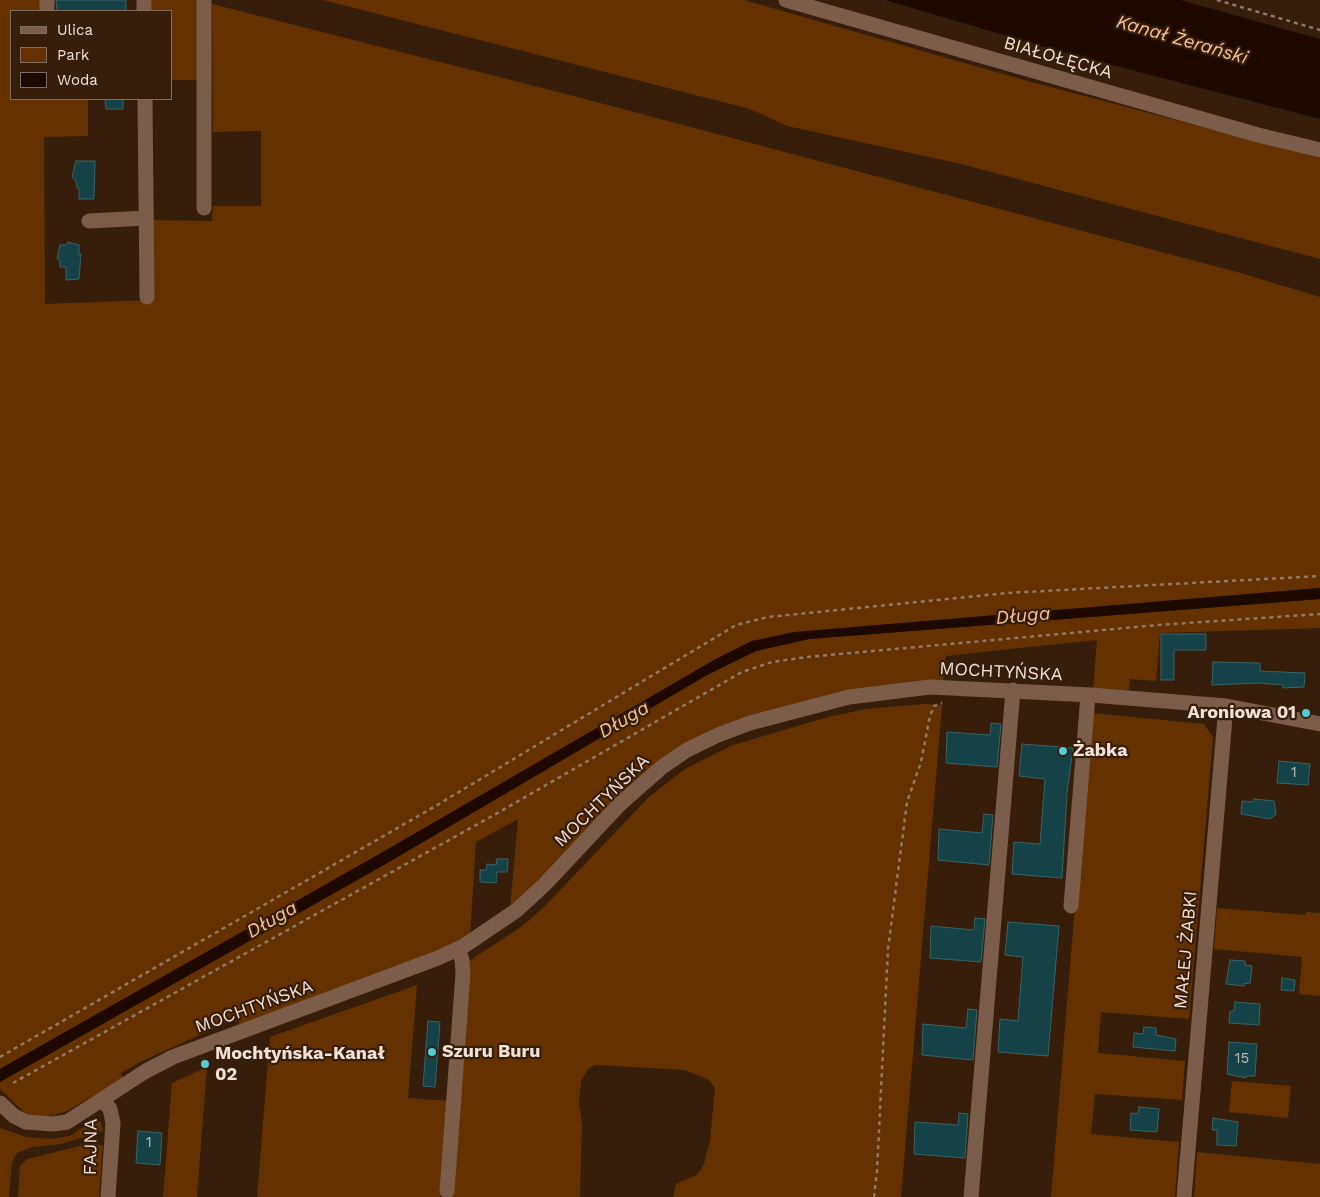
<!DOCTYPE html>
<html>
<head>
<meta charset="utf-8">
<style>
  body { margin:0 }
  #map { position:relative; width:1320px; height:1197px; overflow:hidden; background:#371e0b; font-family:"Work Sans",sans-serif }
  canvas { display:block }
  .legend { position:absolute; left:10px; top:10px; width:162px; height:90px; box-sizing:border-box; background:#371e0b; border:1px solid #826c5c; margin:0; padding:6px 9px; list-style:none; font-size:15px; color:#f2e0d5 }
  .legend li { display:flex; align-items:center; gap:10px; height:25px }
  .legend b { width:25px; border:1px solid #826c5c }
</style>
</head>
<body>
<div id="map">
<canvas width="1320" height="1197"></canvas>
<ul class="legend">
<li><b style="height:6px;background:#7b5d49"></b>Ulica</li>
<li><b style="height:14px;background:#653100"></b>Park</li>
<li><b style="height:14px;background:#1d0900"></b>Woda</li>
</ul>
</div>
<script>
const ctx = document.querySelector('canvas').getContext('2d');
ctx.lineJoin = 'round';
function fillPath(path, color) { ctx.fillStyle = color; ctx.fill(path, 'evenodd'); }
const toPath = rows => new Path2D(rows.map(r => 'M' + r).join(''));
function trace(path, color, width, dash) { ctx.strokeStyle = color; ctx.lineWidth = width; ctx.lineCap = dash ? 'butt' : 'round'; ctx.setLineDash(dash || []); ctx.stroke(path); }
function drawText(font, color, halo, rows, align = 'center') {
  ctx.font = font + ' "Work Sans",sans-serif'; ctx.lineWidth = 4.5; ctx.setLineDash([]); ctx.textBaseline = 'middle'; ctx.strokeStyle = halo; ctx.fillStyle = color; for (const [text, x, y, turn = 0] of rows) {
    ctx.save(); ctx.translate(x, y); ctx.rotate((+turn || 0) * Math.PI / 180); ctx.textAlign = isNaN(turn) ? turn : align; if (halo) ctx.strokeText(text, 0, 0); ctx.fillText(text, 0, 0); ctx.restore();
  }
}
const green = toPath([
  [0,0,42,0,42,11,11,11,11,99,88,99,88,136,44,137,45,304,153,300,152,220,212,221,213,206,261,206,261,131,213,132,212,4,570,95,1237,272,1320,297,1320,588,856,627,752,641,716,659,383,852,0,1069],
  [148,0,197,0,198,80,171,80,171,11,149,11],
  [323,0,744,0,1024,80,1320,158,1320,259,961,164,787,126,750,109],
  [1320,599,1320,628,1160,633,1156,681,1130,679,1129,690,1093,689,1097,640,1038,646,946,656,943,682,705,734,562,857,510,909,518,819,476,842,470,936,435,953,240,1025,238,1020,228,1023,227,1020,214,1024,215,1028,140,1062,121,1073,123,1079,67,1111,55,1115,41,1117,26,1114,0,1089,0,1082,389,862,707,675,756,651,809,639],
  [924,704,942,705,901,1197,673,1197,676,1184,698,1174,704,1164,710,1140,715,1088,709,1080,685,1070,595,1065,588,1069,581,1081,579,1103,582,1125,580,1197,450,1197,469,961,521,927,543,908,649,797,685,769,733,745,828,717,866,709],
  [1091,713,1204,724,1213,737,1189,1019,1101,1012,1098,1053,1185,1061,1182,1100,1095,1094,1091,1134,1179,1142,1175,1197,1051,1197],
  [1217,908,1305,915,1306,912,1320,913,1320,996,1299,994,1302,957,1214,949],
  [417,985,408,1098,448,1101,440,1197,257,1197,270,1037],
  [207,1067,197,1197,163,1197,172,1083],
  [1232,1081,1291,1086,1288,1118,1229,1112],
  [97,1118,101,1123,103,1131,61,1144,32,1147,17,1153,12,1162,9,1197,0,1197,0,1128,26,1137,51,1139,70,1136],
  [92,1143,103,1146,99,1197,18,1197,20,1166,27,1159],
  [1197,1152,1320,1164,1320,1197,1194,1197]
]);
const water = toPath([
  [885,0,1180,0,1320,39,1320,119,1051,49],
  [1320,588,1320,599,809,639,756,651,707,675,389,862,0,1082,0,1069,383,852,716,659,752,641,794,632]
]);
const building = toPath([
  [56,0,126,0,126,11,57,11,56,0],
  [105,99,123,99,123,109,106,109,105,99],
  [76,161,95,161,94,199,79,199,79,188,77,188,76,181,72,177,76,161],
  [68,242,79,245,79,254,81,254,79,279,66,280,66,267,60,267,60,261,57,259,60,245,66,245,68,242],
  [1161,634,1206,634,1206,650,1174,650,1174,680,1161,680,1161,634],
  [1213,662,1260,663,1260,671,1305,673,1304,687,1283,688,1283,685,1259,683,1212,685,1213,662],
  [991,723,1001,724,997,767,946,763,947,732,990,735,991,723],
  [1022,744,1073,748,1067,793,1062,878,1012,874,1014,842,1040,844,1045,779,1019,776,1022,744],
  [1279,761,1310,764,1308,785,1277,783,1279,761],
  [1254,799,1274,801,1276,814,1270,819,1241,814,1242,801,1254,802,1254,799],
  [984,814,993,815,989,865,938,860,939,829,982,833,984,814],
  [497,859,508,859,507,872,497,872,496,883,480,882,480,870,486,870,487,864,496,865,497,859],
  [975,918,985,919,981,962,930,958,931,926,974,930,975,918],
  [1008,922,1059,926,1048,1056,998,1052,1000,1019,1018,1021,1023,957,1005,955,1008,922],
  [1230,960,1245,961,1245,965,1252,966,1250,984,1244,983,1244,986,1226,984,1230,960],
  [1282,978,1295,980,1294,991,1281,990,1282,978],
  [1235,1002,1260,1004,1259,1025,1229,1023,1230,1011,1234,1011,1235,1002],
  [968,1009,977,1010,973,1060,922,1055,923,1024,966,1028,968,1009],
  [428,1021,440,1022,435,1087,423,1086,428,1021],
  [1144,1027,1156,1028,1156,1035,1176,1039,1175,1051,1133,1047,1134,1033,1143,1034,1144,1027],
  [1229,1042,1257,1044,1255,1076,1246,1076,1246,1078,1227,1074,1229,1042],
  [1139,1107,1159,1109,1157,1132,1130,1130,1131,1113,1138,1114,1139,1107],
  [959,1113,968,1114,965,1158,914,1154,915,1122,958,1125,959,1113],
  [1213,1118,1238,1122,1236,1146,1217,1145,1217,1130,1212,1130,1213,1118],
  [138,1131,162,1133,160,1165,136,1163,138,1131]
]);
const path = toPath([
  [1217,0,1320,30],
  [0,1057,434,807,736,625,768,617,1007,593,1320,576],
  [13,1083,494,815,742,672,772,662,807,657,1158,625,1320,614],
  [874,1197,877,1171,888,949,907,802,921,762,930,716,934,706,942,703]
]);
const minor = toPath([
  [144,0,144,11],
  [786,0,1258,135,1320,150],
  [47,11,47,1],
  [145,99,147,297],
  [204,208,204,0],
  [89,221,146,218],
  [1071,906,1088,695],
  [102,1099,110,1109,113,1123,108,1197],
  [0,1103,14,1116,26,1122,53,1124,67,1122,146,1071,173,1057,438,958,464,946,517,910,545,884,620,804,662,767,687,750,718,735,750,723,849,697,930,687,1091,695,1226,706,1320,724],
  [447,1191,463,973,462,960,458,949],
  [971,1197,1013,690],
  [1184,1197,1226,706]
]);
const markers = [
  [1306,713,5,"#52ccd5"],
  [1063,751,5,"#52ccd5"],
  [432,1052,5,"#52ccd5"],
  [205,1064,5,"#52ccd5"]
];
const numberNames = [
  ["1",1294,773],
  ["15",1242,1059],
  ["1",149,1143]
];
const streetNames = [
  ["BIAŁOŁĘCKA",1058,58,16],
  ["MOCHTYŃSKA",1001,672,3],
  ["MOCHTYŃSKA",602,801,-44],
  ["MAŁEJ ŻABKI",1186,950,-85],
  ["MOCHTYŃSKA",254,1007,-20],
  ["FAJNA",91,1147,-89]
];
const poiNames = [
  ["Aroniowa 01",1296,713,"right"],
  ["Żabka",1073,751],
  ["Szuru Buru",442,1052],
  ["Mochtyńska-Kanał",215,1054],
  ["02",215,1075]
];
const waterNames = [
  ["Kanał Żerański",1182,40,16],
  ["Długa",1023,616,-5],
  ["Długa",624,720,-30],
  ["Długa",272,920,-30]
];
fillPath(green, '#653100');
fillPath(water, '#1d0900');
fillPath(building, '#154246');
trace(building, '#386468', 1);
trace(path, '#907b6b', 2.5, [4, 4]);
trace(minor, '#7b5d49', 15);
for (const [x, y, r, color] of markers) { const dot = new Path2D(); dot.arc(x, y, r, 0, 2 * Math.PI); ctx.fillStyle = color; ctx.fill(dot); trace(dot, '#371e0b', 2); }
drawText('15px', '#bbb8b1', null, numberNames);
drawText('18px', '#f2e0d5', '#371e0b', streetNames);
drawText('bold 18px', '#f2e0d5', '#371e0b', poiNames, 'left');
drawText('italic 19px', '#f8bf99', '#371e0b', waterNames);
</script>
</body>
</html>
